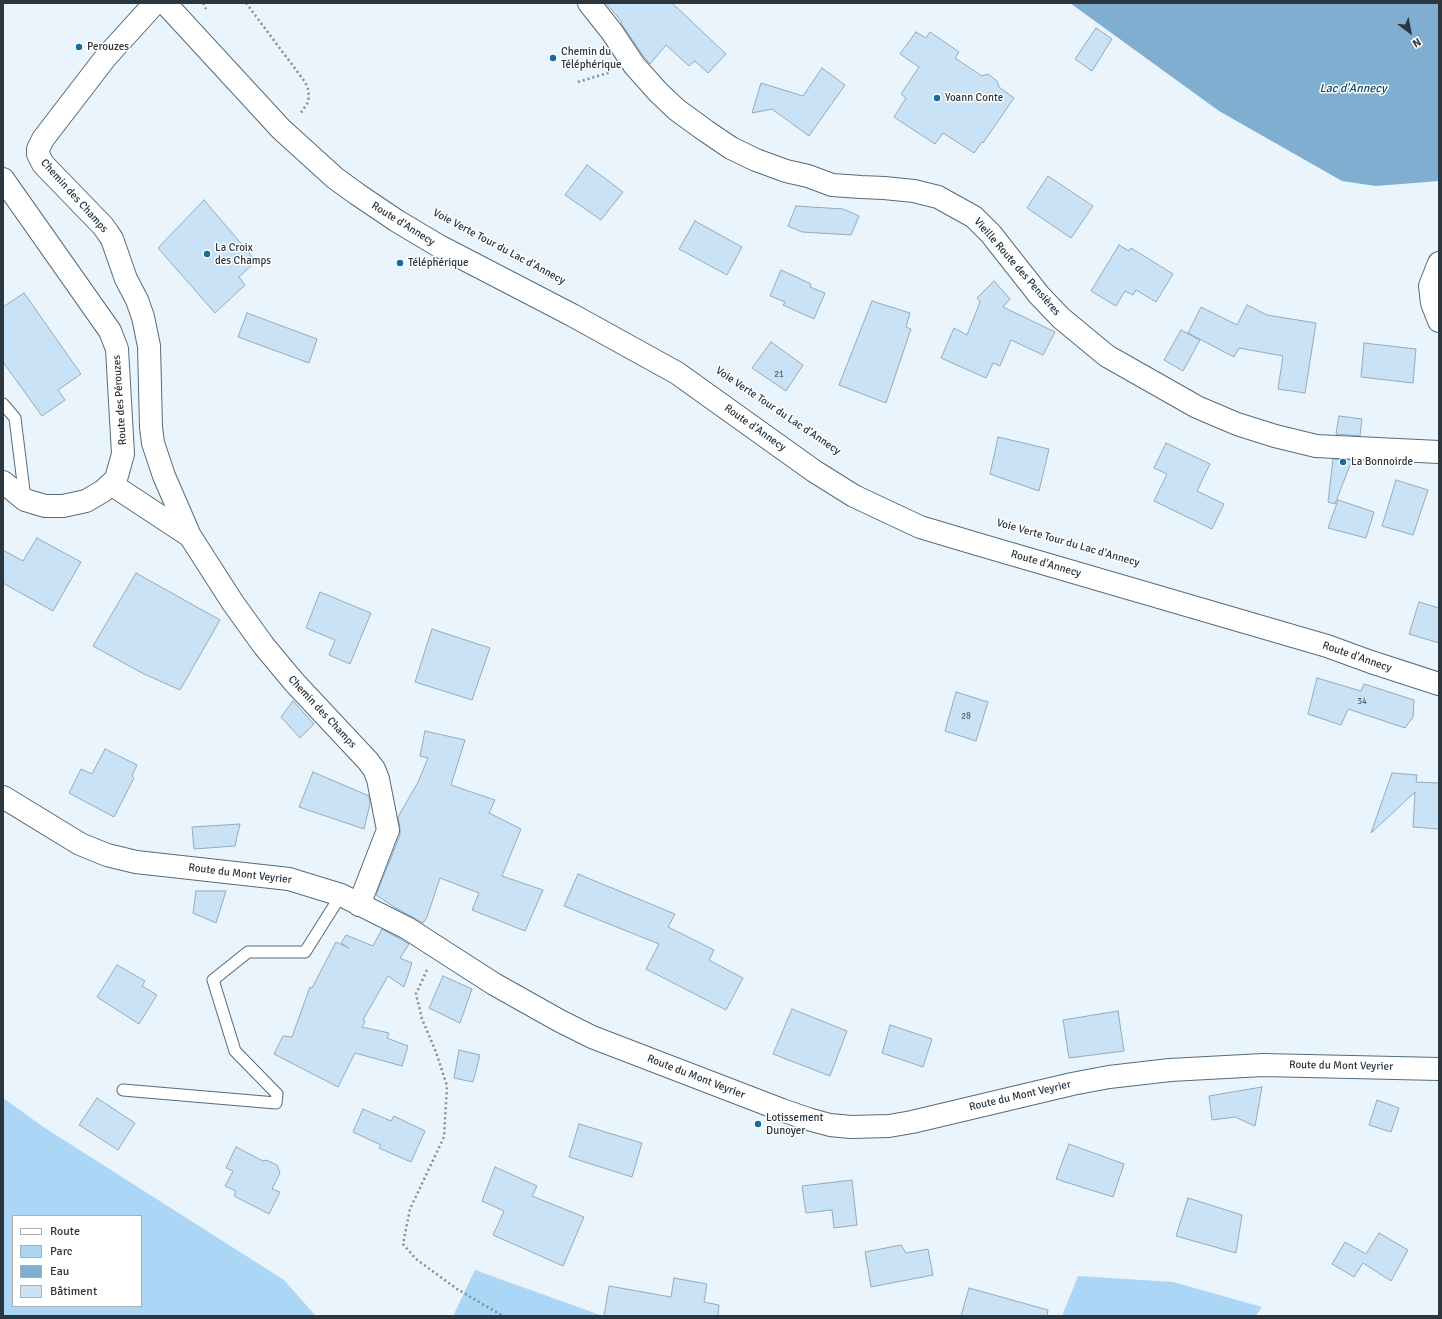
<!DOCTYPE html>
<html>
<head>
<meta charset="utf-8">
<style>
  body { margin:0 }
  #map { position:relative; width:1442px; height:1319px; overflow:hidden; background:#eaf4fc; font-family:Signika,sans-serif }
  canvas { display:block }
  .frame { position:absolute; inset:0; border:4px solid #2c363e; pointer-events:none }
  .legend { position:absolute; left:12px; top:1215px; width:130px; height:92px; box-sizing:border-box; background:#fff; border:1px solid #abafb2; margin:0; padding:5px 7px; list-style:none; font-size:12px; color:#2c363e }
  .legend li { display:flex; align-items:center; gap:8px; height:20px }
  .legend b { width:20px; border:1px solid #abafb2 }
  .north { position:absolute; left:1390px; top:12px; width:40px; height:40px; -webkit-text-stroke:3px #fff; paint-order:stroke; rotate:148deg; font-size:11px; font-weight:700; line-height:16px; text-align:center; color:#2c363e }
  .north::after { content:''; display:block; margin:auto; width:14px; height:18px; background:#2c363e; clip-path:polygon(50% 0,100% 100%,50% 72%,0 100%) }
</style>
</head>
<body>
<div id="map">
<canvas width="1442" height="1319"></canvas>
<div class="frame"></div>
<ul class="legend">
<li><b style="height:5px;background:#fff"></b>Route</li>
<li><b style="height:11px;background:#acd6f5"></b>Parc</li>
<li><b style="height:11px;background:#7faed1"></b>Eau</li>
<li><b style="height:11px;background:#c9e2f5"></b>Bâtiment</li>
</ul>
<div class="north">N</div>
</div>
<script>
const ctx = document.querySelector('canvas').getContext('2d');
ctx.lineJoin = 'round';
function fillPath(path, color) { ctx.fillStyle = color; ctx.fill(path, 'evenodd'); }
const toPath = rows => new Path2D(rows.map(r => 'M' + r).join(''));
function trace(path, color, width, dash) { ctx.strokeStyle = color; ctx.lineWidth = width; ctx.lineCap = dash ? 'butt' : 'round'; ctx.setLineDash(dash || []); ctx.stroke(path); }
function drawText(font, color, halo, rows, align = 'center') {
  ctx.font = font + ' Signika,sans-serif'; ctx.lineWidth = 3; ctx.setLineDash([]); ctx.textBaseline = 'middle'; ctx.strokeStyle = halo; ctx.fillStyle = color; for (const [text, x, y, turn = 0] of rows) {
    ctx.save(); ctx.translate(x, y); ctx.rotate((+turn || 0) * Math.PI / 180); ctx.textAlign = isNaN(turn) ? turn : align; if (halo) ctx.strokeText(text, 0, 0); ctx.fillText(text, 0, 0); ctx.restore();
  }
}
const green = toPath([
  [3,1098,45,1128,284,1280,316,1316,3,1316],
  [13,1216,141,1216,141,1306,13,1306],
  [475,1270,603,1316,453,1316],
  [1078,1276,1173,1282,1262,1307,1256,1316,1062,1316]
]);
const water = toPath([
  [1070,3,1439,3,1439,181,1376,186,1342,181,1219,111]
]);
const building = toPath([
  [606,3,672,3,726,54,708,73,695,61,689,66,666,45,650,64,644,57,621,23,622,22,606,3],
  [1096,28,1112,39,1092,71,1075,59,1096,28],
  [916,32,926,38,930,32,959,52,955,58,982,76,988,74,997,81,999,87,1014,98,983,143,982,142,974,153,943,133,935,144,894,117,906,98,901,94,919,67,900,54,916,32],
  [822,68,845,85,809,136,772,109,752,113,761,83,803,96,822,68],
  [587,165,623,192,601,220,565,195,587,165],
  [1048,176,1093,206,1071,238,1027,208,1048,176],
  [204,200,256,261,239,277,245,285,215,313,158,248,204,200],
  [796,206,843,209,859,216,851,235,802,232,788,226,796,206],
  [695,221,742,247,727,275,679,249,695,221],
  [1119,245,1129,251,1131,248,1173,274,1156,302,1136,290,1133,295,1125,291,1116,306,1091,291,1119,245],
  [781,270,811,284,810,287,825,293,814,319,783,305,785,302,770,296,781,270],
  [994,281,1010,299,1003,307,1055,332,1043,355,1011,340,1000,366,993,363,986,378,941,358,954,328,967,335,980,302,977,298,994,281],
  [24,293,81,374,58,390,65,400,42,416,3,362,3,307,24,293],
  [872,301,910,313,906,327,911,329,886,403,839,385,872,301],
  [1247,305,1267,315,1316,323,1305,393,1278,389,1283,356,1239,348,1234,357,1188,333,1201,307,1237,325,1247,305],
  [247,313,317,339,309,363,238,337,247,313],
  [1181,330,1200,340,1183,371,1164,360,1181,330],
  [771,342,803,365,786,391,752,368,771,342],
  [1364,343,1416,349,1413,383,1361,377,1364,343],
  [1339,416,1362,419,1360,436,1336,434,1339,416],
  [998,437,1049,449,1039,491,990,474,998,437],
  [1166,443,1210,464,1197,491,1224,504,1212,529,1154,501,1167,474,1154,468,1166,443],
  [1333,459,1352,460,1335,504,1328,502,1333,459],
  [1396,480,1428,490,1413,535,1382,526,1396,480],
  [1338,500,1374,512,1366,538,1328,528,1338,500],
  [37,538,81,562,53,611,3,583,3,550,23,561,37,538],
  [136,573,220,620,180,690,142,673,93,646,136,573],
  [320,592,371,613,350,664,329,655,335,640,306,628,320,592],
  [1419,602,1439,608,1439,643,1409,634,1419,602],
  [432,629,490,648,472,700,415,682,432,629],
  [1317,678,1361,691,1364,684,1414,700,1413,717,1405,728,1348,709,1341,725,1308,714,1317,678],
  [956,692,988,702,976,741,945,731,956,692],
  [293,701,314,724,300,738,281,717,293,701],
  [425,731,465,740,451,785,495,800,489,813,521,829,502,876,543,890,525,931,472,910,479,893,440,878,427,917,423,923,394,907,376,895,400,835,400,828,398,817,418,782,428,758,420,756,425,731],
  [105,749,137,765,132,776,134,778,114,817,69,793,81,769,92,774,105,749],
  [313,772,369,796,370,804,364,829,299,807,313,772],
  [1392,773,1417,775,1416,782,1439,783,1439,829,1413,827,1415,792,1371,833,1392,773],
  [240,824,235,846,194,849,192,827,240,824],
  [578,874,675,914,668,927,714,950,709,960,743,978,726,1010,646,969,659,944,564,906,578,874],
  [196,891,226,891,216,923,193,913,196,891],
  [382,929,409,944,400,958,412,963,404,987,388,976,363,1020,365,1021,362,1027,389,1033,387,1038,408,1046,402,1066,355,1053,338,1087,274,1054,283,1036,292,1037,310,987,312,988,336,942,349,948,341,943,346,935,373,946,382,929],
  [117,965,145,981,142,986,157,995,139,1024,97,997,117,965],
  [443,976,472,989,460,1023,429,1008,443,976],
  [792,1009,847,1031,830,1076,773,1054,792,1009],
  [1118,1011,1124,1051,1069,1058,1063,1020,1118,1011],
  [890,1025,932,1039,923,1067,882,1053,890,1025],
  [459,1050,480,1055,473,1082,454,1078,459,1050],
  [1262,1087,1255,1126,1235,1117,1212,1120,1209,1096,1262,1087],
  [97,1098,135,1123,118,1150,79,1125,97,1098],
  [1377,1100,1399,1108,1391,1132,1369,1125,1377,1100],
  [363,1109,391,1121,394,1116,425,1131,411,1162,379,1148,381,1145,353,1132,363,1109],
  [579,1124,642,1143,632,1177,569,1157,579,1124],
  [1069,1144,1124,1164,1113,1197,1056,1179,1069,1144],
  [236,1147,263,1161,266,1160,277,1165,280,1173,272,1189,280,1192,269,1214,234,1196,236,1191,225,1186,233,1171,226,1168,236,1147],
  [495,1167,537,1186,532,1196,584,1217,563,1266,493,1235,504,1211,482,1201,495,1167],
  [852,1180,857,1225,834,1228,832,1210,806,1213,802,1186,852,1180],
  [1188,1198,1242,1215,1236,1253,1176,1236,1188,1198],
  [1379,1233,1408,1250,1391,1281,1363,1263,1354,1277,1332,1264,1345,1242,1366,1254,1379,1233],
  [901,1245,906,1253,928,1249,933,1275,871,1287,865,1252,901,1245],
  [674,1278,707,1284,704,1302,719,1305,718,1316,604,1316,609,1286,671,1297,674,1278],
  [969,1288,1048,1310,1047,1316,961,1316,969,1288]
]);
const path = toPath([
  [203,3,206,9],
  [246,3,305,82,308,89,309,97,307,104,300,114],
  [578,82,611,72],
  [427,970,416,994,422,1019,436,1052,447,1086,444,1137,410,1209,403,1244,416,1259,457,1289,503,1316]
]);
const lane = toPath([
  [3,404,15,418,25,499],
  [123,1090,276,1103,277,1094,235,1051,213,980,248,952,305,952,341,895]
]);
const street = toPath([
  [155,3,106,57,43,139,38,149,38,154,43,164,103,226,108,233,112,239,126,279,137,300,143,317,149,346,151,427,153,443,164,476,190,536,233,603,264,646,294,682,368,761,374,769,378,779,388,830,359,905],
  [589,3,612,32,634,65,658,92,677,110,706,131,731,148,756,160,786,171,808,176,832,185,861,187,884,188,914,191,938,197,974,217,991,234,1039,295,1061,318,1107,356,1197,407,1237,424,1275,436,1316,446,1439,452],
  [3,179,110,331,117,349,123,454,116,479,103,491,86,501,63,506,45,506,25,500,3,482],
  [1439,263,1430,286,1432,303,1439,321],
  [111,484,190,536],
  [3,797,80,844,107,855,136,862,289,879,341,895,407,928,494,984,560,1021,592,1037,782,1110,808,1119,830,1125,851,1127,889,1126,912,1122,1072,1084,1109,1077,1170,1070,1263,1065,1439,1069]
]);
const secondary = toPath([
  [165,3,281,129,335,178,357,194,397,221,439,246,572,315,677,373,814,471,854,496,920,527,977,544,1327,646,1371,662,1439,684]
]);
const markers = [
  [79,47,4,"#176c9c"],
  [553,58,4,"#176c9c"],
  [937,98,4,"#176c9c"],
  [207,254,4,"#176c9c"],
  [400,263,4,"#176c9c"],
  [1343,462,4,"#176c9c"],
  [758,1124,4,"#176c9c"]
];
const numberNames = [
  ["21",779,375],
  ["34",1362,702],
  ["28",966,717]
];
const poiNames = [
  ["Perouzes",87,47],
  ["Chemin du",561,52],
  ["Téléphérique",561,65],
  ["Yoann Conte",945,98],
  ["La Croix",215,248],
  ["des Champs",215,261],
  ["Téléphérique",408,263],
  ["La Bonnoirde",1351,462],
  ["Lotissement",766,1118],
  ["Dunoyer",766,1131]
];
const streetNames = [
  ["Chemin des Champs",74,196,48],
  ["Route d'Annecy",403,224,32],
  ["Voie Verte Tour du Lac d'Annecy",499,247,28],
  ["Vieille Route des Pensières",1017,267,49],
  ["Route des Pérouzes",120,400,-94],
  ["Voie Verte Tour du Lac d'Annecy",778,411,34],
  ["Route d'Annecy",755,428,35],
  ["Voie Verte Tour du Lac d'Annecy",1068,543,16],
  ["Route d'Annecy",1046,564,16],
  ["Route d'Annecy",1357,657,19],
  ["Chemin des Champs",322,712,47],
  ["Route du Mont Veyrier",240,874,7],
  ["Route du Mont Veyrier",1341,1066,1],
  ["Route du Mont Veyrier",696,1077,21],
  ["Route du Mont Veyrier",1020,1096,-13]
];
const waterNames = [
  ["Lac d'Annecy",1353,89]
];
fillPath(green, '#acd6f5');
fillPath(water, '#7faed1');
fillPath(building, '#c9e2f5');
trace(building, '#92abbd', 1);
trace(lane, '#556c7c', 13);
trace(street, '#556c7c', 24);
trace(secondary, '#556c7c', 24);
trace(path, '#838d95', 2.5, [2, 3]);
trace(lane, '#fff', 11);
trace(street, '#fff', 22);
trace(secondary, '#fff', 22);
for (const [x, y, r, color] of markers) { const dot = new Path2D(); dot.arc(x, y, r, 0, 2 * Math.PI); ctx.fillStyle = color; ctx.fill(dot); trace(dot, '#fff', 1.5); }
drawText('9px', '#53616c', null, numberNames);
drawText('11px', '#2c363e', '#fff', poiNames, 'left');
drawText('11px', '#2c363e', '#fff', streetNames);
drawText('italic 12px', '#0d486a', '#fff', waterNames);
</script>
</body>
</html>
